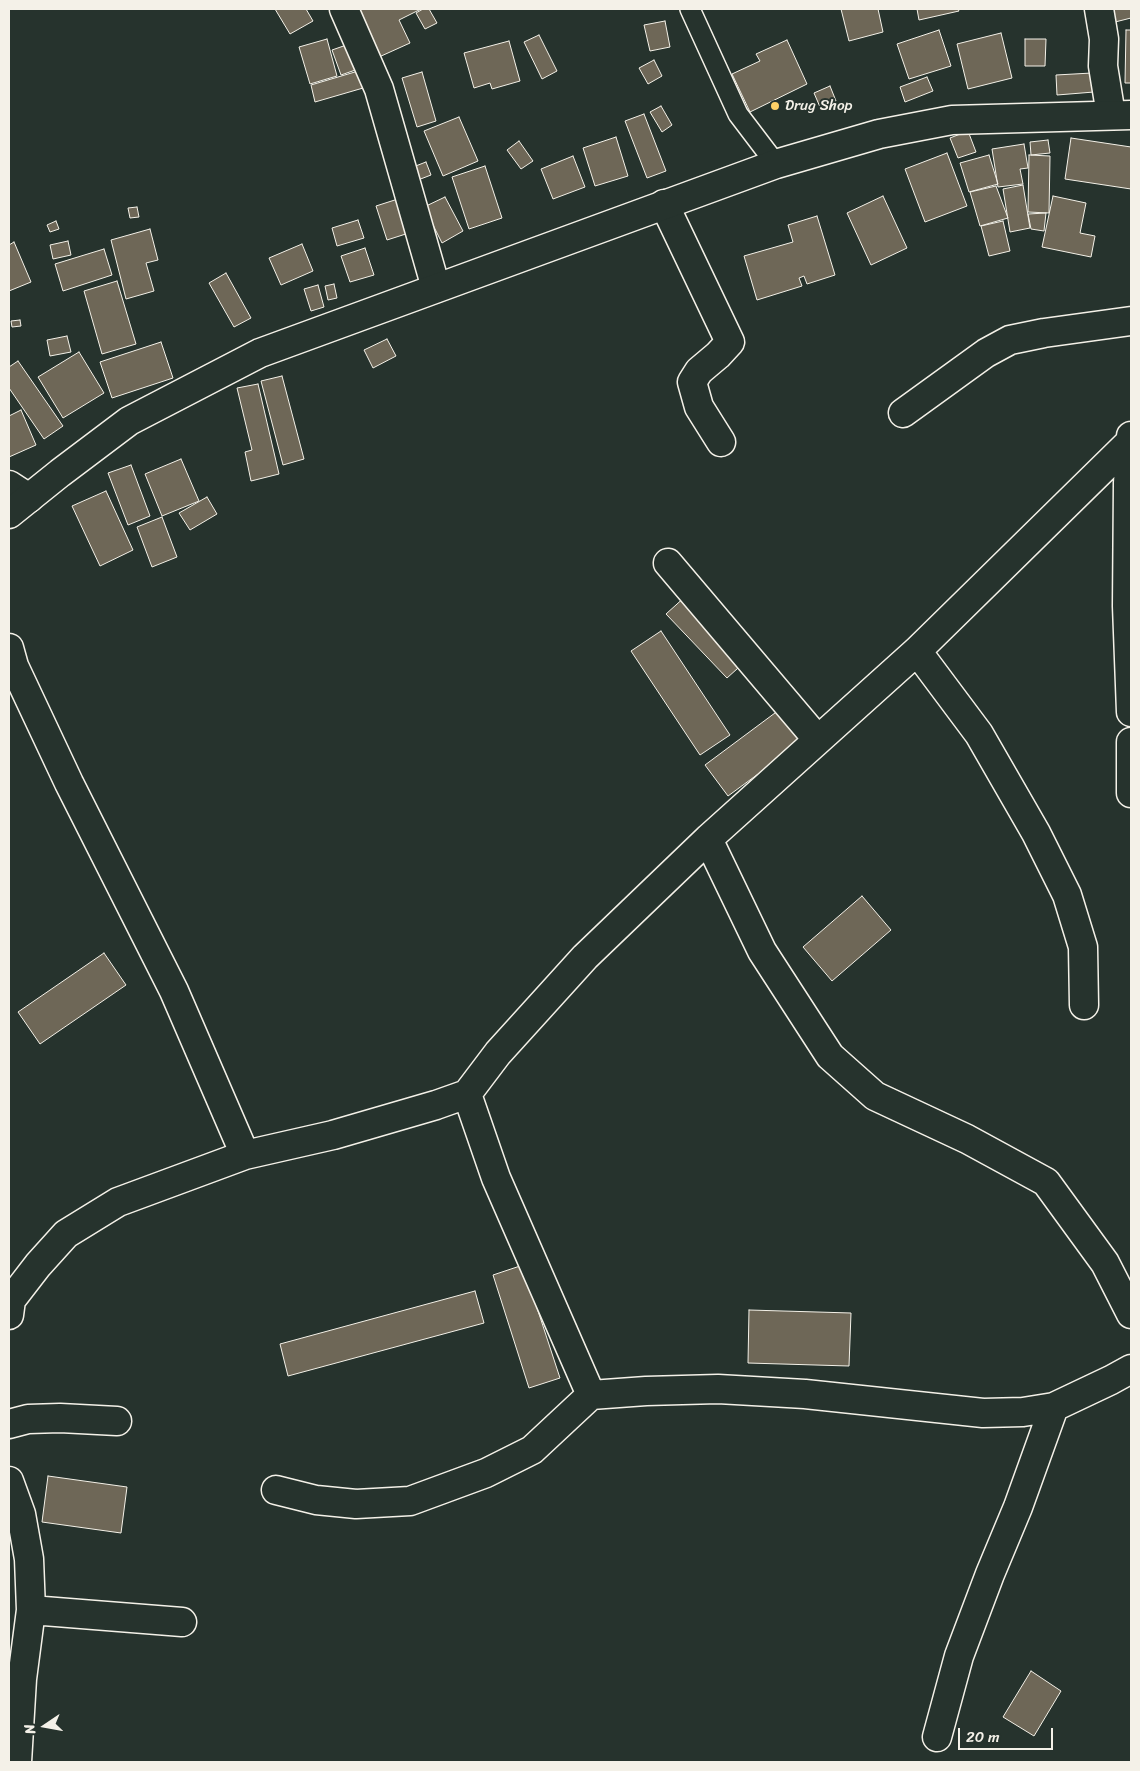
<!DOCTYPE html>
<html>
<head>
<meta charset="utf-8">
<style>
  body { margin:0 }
  #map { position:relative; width:1140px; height:1771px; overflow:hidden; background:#26332d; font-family:Sriracha,sans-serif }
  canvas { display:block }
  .frame { position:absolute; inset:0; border:10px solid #f4f1e8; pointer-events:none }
  .north { position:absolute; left:20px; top:1701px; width:50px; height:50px; -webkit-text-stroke:4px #26332d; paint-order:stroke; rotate:258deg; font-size:14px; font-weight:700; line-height:20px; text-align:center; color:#f4f1e8 }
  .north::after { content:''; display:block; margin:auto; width:18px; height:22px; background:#f4f1e8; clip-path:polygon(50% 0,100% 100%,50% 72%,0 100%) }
  .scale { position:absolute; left:958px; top:1728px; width:95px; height:22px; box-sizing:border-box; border:2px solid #f4f1e8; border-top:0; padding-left:6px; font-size:15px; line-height:18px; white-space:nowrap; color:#f4f1e8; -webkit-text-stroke:4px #26332d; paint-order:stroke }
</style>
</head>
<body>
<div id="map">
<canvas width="1140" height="1771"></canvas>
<div class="frame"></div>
<div class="north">N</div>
<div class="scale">20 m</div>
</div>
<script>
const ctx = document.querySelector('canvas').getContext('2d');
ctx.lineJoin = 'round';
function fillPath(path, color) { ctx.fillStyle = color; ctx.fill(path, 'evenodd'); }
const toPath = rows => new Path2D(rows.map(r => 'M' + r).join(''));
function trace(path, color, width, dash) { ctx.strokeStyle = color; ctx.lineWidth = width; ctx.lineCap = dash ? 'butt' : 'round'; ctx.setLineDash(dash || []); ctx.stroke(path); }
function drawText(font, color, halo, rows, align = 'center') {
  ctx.font = font + ' Sriracha,sans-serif'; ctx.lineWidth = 4; ctx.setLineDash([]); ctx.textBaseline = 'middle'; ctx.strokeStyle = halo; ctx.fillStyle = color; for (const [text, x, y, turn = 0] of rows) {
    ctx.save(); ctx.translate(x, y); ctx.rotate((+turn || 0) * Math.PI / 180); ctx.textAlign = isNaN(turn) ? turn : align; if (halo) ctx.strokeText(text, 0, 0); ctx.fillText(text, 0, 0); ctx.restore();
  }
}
const building = toPath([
  [275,9,306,9,313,21,290,34,275,9],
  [354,9,421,9,399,20,410,43,379,57,354,9],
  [423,9,429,9,437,23,425,29,416,13,423,9],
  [841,9,878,9,883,32,849,41,841,9],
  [917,9,958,9,959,11,919,20,917,9],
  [1112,9,1131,9,1131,18,1115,22,1112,9],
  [665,21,670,47,650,51,644,25,665,21],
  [939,30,951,66,909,79,897,44,939,30],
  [1126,30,1131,30,1131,83,1125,83,1126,30],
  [1001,33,1012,78,968,89,957,44,1001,33],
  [539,35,557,71,542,79,524,42,539,35],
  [327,39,337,76,310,84,299,47,327,39],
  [1025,39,1046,39,1045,66,1025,66,1025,39],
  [787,40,807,84,750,112,732,74,760,61,756,54,787,40],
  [509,41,520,81,492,89,490,83,474,88,464,53,509,41],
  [355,42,364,67,341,75,332,50,355,42],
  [654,60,662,76,648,84,639,68,654,60],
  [365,69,370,86,315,102,311,85,365,69],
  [422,72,436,121,417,127,402,78,422,72],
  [1092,73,1094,92,1057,95,1056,75,1092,73],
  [927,77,933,91,905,102,900,87,927,77],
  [830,86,836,101,820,107,814,93,830,86],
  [661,106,672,125,662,132,650,112,661,106],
  [644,114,666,171,647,178,625,121,644,114],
  [459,117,478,161,443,176,424,131,459,117],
  [968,131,976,152,958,158,950,138,968,131],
  [616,137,628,176,595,186,583,148,616,137],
  [1071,138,1131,147,1131,189,1065,179,1071,138],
  [1048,140,1050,153,1031,155,1030,142,1048,140],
  [519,141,533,161,521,169,507,150,519,141],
  [1024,144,1028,168,1020,169,1023,184,998,187,992,149,1024,144],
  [947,153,967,206,925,222,905,169,947,153],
  [989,155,998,184,969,192,960,163,989,155],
  [1029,155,1050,156,1049,213,1028,212,1029,155],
  [573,156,585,187,553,199,541,169,573,156],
  [426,162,431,175,418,180,413,167,426,162],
  [485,166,502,218,469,229,452,177,485,166],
  [1023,185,1030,228,1010,232,1003,189,1023,185],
  [996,186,1008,218,980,226,970,192,996,186],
  [883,196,907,248,871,265,847,213,883,196],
  [1053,196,1086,203,1080,233,1095,236,1091,257,1042,247,1053,196],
  [445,197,463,231,442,243,424,207,445,197],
  [401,198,412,232,387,240,376,206,401,198],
  [137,207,139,217,130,218,128,208,137,207],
  [1046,213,1044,231,1031,229,1028,214,1046,213],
  [817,216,835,275,807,284,804,276,799,278,802,286,757,300,744,256,793,242,788,225,817,216],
  [358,220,364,238,337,246,332,228,358,220],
  [56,221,59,229,50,232,47,225,56,221],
  [1003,221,1010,251,989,256,981,226,1003,221],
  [150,229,158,260,146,263,154,291,126,299,111,240,150,229],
  [68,241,71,255,53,259,50,245,68,241],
  [14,242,31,282,9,291,9,245,14,242],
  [302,244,313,271,281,285,269,258,302,244],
  [365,248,374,275,350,282,341,256,365,248],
  [104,249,112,275,63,291,55,264,104,249],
  [226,273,251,318,234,327,209,283,226,273],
  [117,281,136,344,102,354,84,291,117,281],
  [334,284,337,298,328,300,325,286,334,284],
  [318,285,324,307,311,311,304,289,318,285],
  [20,320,21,326,12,327,11,321,20,320],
  [67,336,71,352,50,356,47,340,67,336],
  [387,339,396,356,373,368,364,350,387,339],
  [161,342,173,378,112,398,100,362,161,342],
  [79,352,104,393,63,418,38,377,79,352],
  [18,361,63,426,44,439,9,388,9,367,18,361],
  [282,376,304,459,283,465,261,381,282,376],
  [258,384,279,474,251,481,245,452,252,450,237,388,258,384],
  [21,410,36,445,9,457,9,416,21,410],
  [181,459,199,501,162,516,145,474,181,459],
  [131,465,150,516,128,525,108,473,131,465],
  [106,491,133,550,100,566,72,506,106,491],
  [207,497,217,514,190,530,179,513,207,497],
  [162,517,177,557,152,567,137,527,162,517],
  [687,595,748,659,727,678,666,614,687,595],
  [661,631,730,735,700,755,631,651,661,631],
  [783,707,806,739,728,796,705,765,783,707],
  [862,896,891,930,832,981,803,947,862,896],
  [104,953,126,985,40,1044,18,1012,104,953],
  [523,1265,560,1378,529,1388,493,1275,523,1265],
  [475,1291,484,1323,288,1376,280,1344,475,1291],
  [749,1310,851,1313,849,1366,748,1363,749,1310],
  [48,1476,127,1487,121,1533,42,1522,48,1476],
  [1031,1671,1061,1691,1034,1736,1003,1717,1031,1671]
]);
const lane = toPath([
  [690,9,738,114,776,164]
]);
const street = toPath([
  [344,9,379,89,436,288],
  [1099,9,1104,39,1103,66,1111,115],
  [664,204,730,342,718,355,699,371,692,382,699,407,721,442],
  [903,413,986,353,1010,340,1044,333,1131,321],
  [1131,436,1128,483,1127,606,1131,712],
  [9,485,29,498],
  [668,563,818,740],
  [9,648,14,666,69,783,174,991,245,1155],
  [917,651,979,734,1036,833,1067,895,1083,947,1084,1005],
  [1131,742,1131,793],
  [708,839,762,951,830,1056,875,1096,967,1139,1046,1182,1105,1263,1131,1314],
  [9,1315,11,1300,38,1265,66,1234,118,1202,245,1155,333,1135,436,1105,467,1094,498,1053,585,957,708,839,917,651,1131,441],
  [591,1395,646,1391,718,1389,805,1394,983,1413,1023,1412,1054,1407,1111,1380,1131,1369],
  [9,1424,28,1419,60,1418,117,1421],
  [9,1481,21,1514,29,1559,31,1610,22,1679,17,1762],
  [276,1490,316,1500,356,1504,410,1501,486,1473,532,1450,591,1395,496,1178,467,1094],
  [31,1610,182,1622],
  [937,1737,959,1656,990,1574,1018,1507,1054,1407]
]);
const secondary = toPath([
  [9,514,60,473,129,421,260,353,776,164,879,134,952,120,1131,115]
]);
const markers = [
  [775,106,5,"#ffd166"]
];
const poiNames = [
  ["Drug Shop",785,106]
];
fillPath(building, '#6e6757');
trace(building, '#f4f1e8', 1);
trace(lane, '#f4f1e8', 22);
trace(street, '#f4f1e8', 31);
trace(secondary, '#f4f1e8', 31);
trace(lane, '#26332d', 19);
trace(street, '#26332d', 28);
trace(secondary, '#26332d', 28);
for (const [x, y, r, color] of markers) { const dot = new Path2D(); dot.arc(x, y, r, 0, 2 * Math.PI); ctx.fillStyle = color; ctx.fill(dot); trace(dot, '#26332d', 2); }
drawText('15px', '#f4f1e8', '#26332d', poiNames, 'left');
</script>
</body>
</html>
